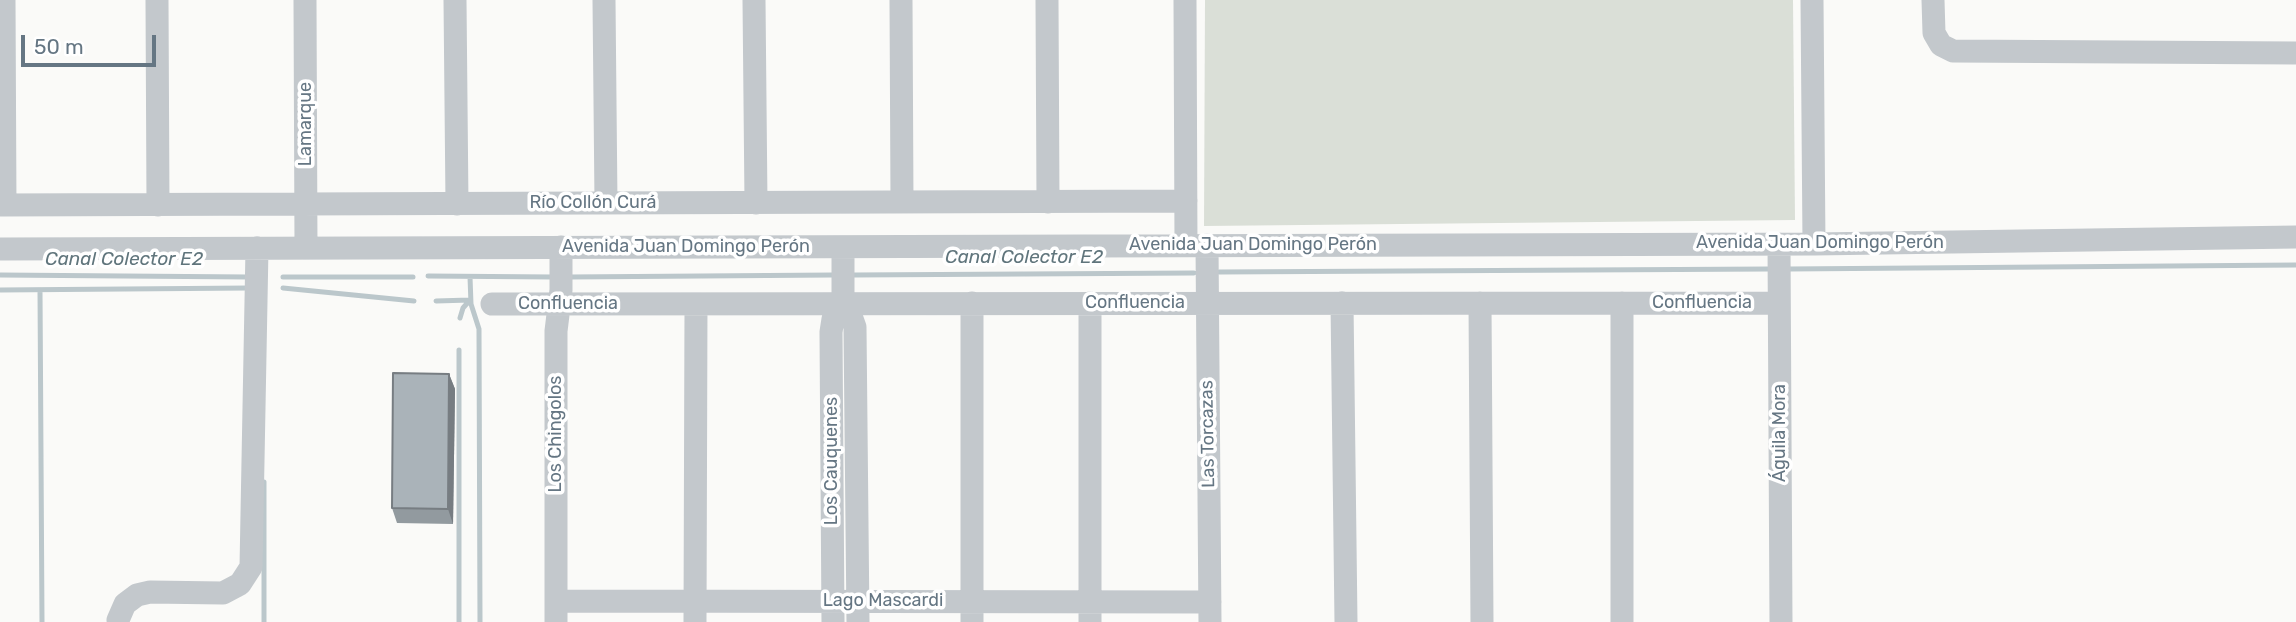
<!DOCTYPE html>
<html>
<head>
<meta charset="utf-8">
<style>
  body { margin:0 }
  #map { position:relative; width:2296px; height:622px; overflow:hidden; background:#fafaf8; font-family:Rubik,sans-serif }
  canvas { display:block }
  .scale { position:absolute; left:21px; top:35px; width:135px; height:32px; box-sizing:border-box; border:4px solid #657683; border-top:0; padding-left:9px; font-size:21px; line-height:24px; white-space:nowrap; color:#657683; -webkit-text-stroke:5px #fff; paint-order:stroke }
</style>
</head>
<body>
<div id="map">
<canvas width="2296" height="622"></canvas>
<div class="scale">50 m</div>
</div>
<script>
const ctx = document.querySelector('canvas').getContext('2d');
ctx.lineJoin = 'round';
function fillPath(path, color) { ctx.fillStyle = color; ctx.fill(path, 'evenodd'); }
const toPath = rows => new Path2D(rows.map(r => 'M' + r).join(''));
function trace(path, color, width, dash) { ctx.strokeStyle = color; ctx.lineWidth = width; ctx.lineCap = dash ? 'butt' : 'round'; ctx.setLineDash(dash || []); ctx.stroke(path); }
function drawText(font, color, halo, rows, align = 'center') {
  ctx.font = font + ' Rubik,sans-serif'; ctx.lineWidth = 7; ctx.setLineDash([]); ctx.textBaseline = 'middle'; ctx.strokeStyle = halo; ctx.fillStyle = color; for (const [text, x, y, turn = 0] of rows) {
    ctx.save(); ctx.translate(x, y); ctx.rotate((+turn || 0) * Math.PI / 180); ctx.textAlign = isNaN(turn) ? turn : align; if (halo) ctx.strokeText(text, 0, 0); ctx.fillText(text, 0, 0); ctx.restore();
  }
}
const green = toPath([
  [1205,0,1793,0,1795,220,1204,226]
]);
const stream = toPath([
  [1789,269,2296,265],
  [1219,272,1769,269],
  [0,275,248,277],
  [854,275,1194,273],
  [428,276,553,277],
  [283,277,413,277],
  [470,277,471,304,479,329,480,622],
  [569,277,833,275],
  [283,288,414,301],
  [0,290,249,288],
  [40,290,42,622],
  [436,301,470,300],
  [460,318,463,308,470,300],
  [264,622,264,482],
  [459,622,459,350]
]);
const minor = toPath([
  [4,0,5,205],
  [157,0,158,205],
  [305,0,306,248],
  [455,0,457,204],
  [604,0,606,203],
  [754,0,756,203],
  [901,0,902,202],
  [1047,0,1048,202],
  [1185,0,1186,245],
  [1812,0,1814,244],
  [1933,0,1934,33,1941,45,1953,51,2296,53],
  [0,205,1186,201],
  [1779,244,1781,622],
  [1207,245,1210,622],
  [843,247,843,303,850,313,855,327,858,622],
  [0,249,1814,244,2296,237],
  [972,303,972,622],
  [1090,303,1090,622],
  [1342,303,1346,622],
  [1480,303,1482,622],
  [1622,303,1622,622],
  [492,304,1779,303],
  [556,601,1210,602],
  [118,620,125,604,137,595,150,592,223,593,240,584,251,567,257,248],
  [556,622,556,331,561,290,561,247],
  [695,622,696,304],
  [833,622,831,332,833,319,843,303]
]);
const wall = toPath([
  [449,374,455,389,453,524,397,523,392,508]
]);
const shadedWall = toPath([
  [449,374,455,389,453,524,448,509]
]);
const building = toPath([
  [393,373,449,374,448,509,392,508,393,373]
]);
const streetNames = [
  ["Lamarque",306,124,-90],
  ["Río Collón Curá",593,203],
  ["Avenida Juan Domingo Perón",1820,243],
  ["Avenida Juan Domingo Perón",1253,245],
  ["Avenida Juan Domingo Perón",686,247],
  ["Confluencia",1135,303],
  ["Confluencia",1702,303],
  ["Confluencia",568,304],
  ["Águila Mora",1780,433,-90],
  ["Los Chingolos",556,434,-90],
  ["Las Torcazas",1208,434,-91],
  ["Los Cauquenes",832,461,-90],
  ["Lago Mascardi",883,601]
];
const waterNames = [
  ["Canal Colector E2",1024,258],
  ["Canal Colector E2",124,260]
];
fillPath(green, '#dadfd7');
trace(stream, '#bbc7cb', 5);
trace(minor, '#c3c8cc', 23);
fillPath(wall, '#929a9f');
fillPath(shadedWall, '#777d82');
fillPath(building, '#aab3b9');
trace(building, '#777d82', 2);
drawText('18px', '#657683', '#fff', streetNames);
drawText('italic 19px', '#60757c', '#fff', waterNames);
</script>
</body>
</html>
